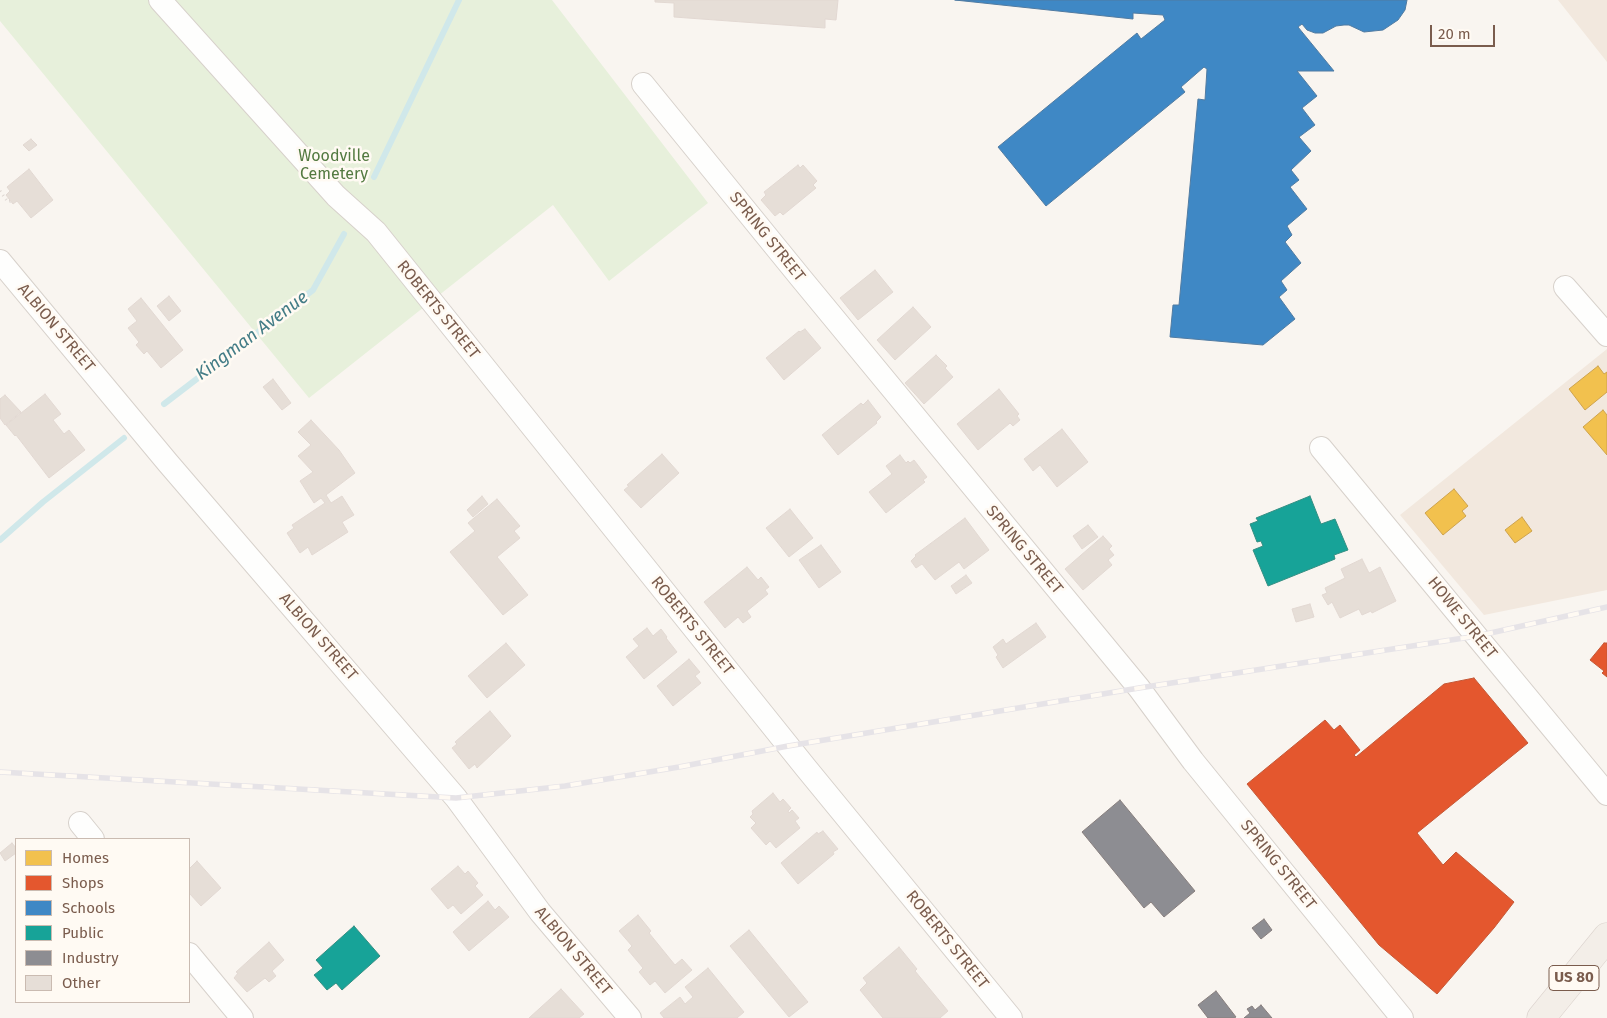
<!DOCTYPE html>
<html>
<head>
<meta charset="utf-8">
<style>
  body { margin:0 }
  #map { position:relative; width:1607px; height:1018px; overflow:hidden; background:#f9f5f0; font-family:"Fira Sans",sans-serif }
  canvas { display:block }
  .legend { position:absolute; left:15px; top:838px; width:175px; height:165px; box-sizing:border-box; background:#fffaf3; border:1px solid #cabbb1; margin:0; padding:6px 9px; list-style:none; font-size:15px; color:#7a5c4d }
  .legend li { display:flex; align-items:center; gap:10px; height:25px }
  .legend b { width:25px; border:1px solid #cabbb1 }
  .scale { position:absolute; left:1430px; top:25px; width:65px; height:22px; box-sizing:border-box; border:2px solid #7a5c4d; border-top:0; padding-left:6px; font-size:15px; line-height:18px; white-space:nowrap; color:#7a5c4d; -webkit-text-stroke:4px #fffaf3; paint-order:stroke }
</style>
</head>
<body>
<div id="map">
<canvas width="1607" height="1018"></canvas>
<ul class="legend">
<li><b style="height:14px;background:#f2c14e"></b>Homes</li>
<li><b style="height:14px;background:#e4572e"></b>Shops</li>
<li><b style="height:14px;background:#3f88c5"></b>Schools</li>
<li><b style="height:14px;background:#17a398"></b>Public</li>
<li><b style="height:14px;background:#8d8d92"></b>Industry</li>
<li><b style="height:14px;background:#e6ded7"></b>Other</li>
</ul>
<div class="scale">20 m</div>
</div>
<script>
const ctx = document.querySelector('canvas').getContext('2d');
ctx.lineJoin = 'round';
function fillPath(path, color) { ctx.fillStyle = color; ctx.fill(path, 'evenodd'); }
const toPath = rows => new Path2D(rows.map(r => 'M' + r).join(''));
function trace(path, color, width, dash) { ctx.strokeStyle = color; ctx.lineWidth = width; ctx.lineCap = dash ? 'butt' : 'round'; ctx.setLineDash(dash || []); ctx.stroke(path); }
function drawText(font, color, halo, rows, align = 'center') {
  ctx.font = font + ' "Fira Sans",sans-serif'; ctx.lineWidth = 5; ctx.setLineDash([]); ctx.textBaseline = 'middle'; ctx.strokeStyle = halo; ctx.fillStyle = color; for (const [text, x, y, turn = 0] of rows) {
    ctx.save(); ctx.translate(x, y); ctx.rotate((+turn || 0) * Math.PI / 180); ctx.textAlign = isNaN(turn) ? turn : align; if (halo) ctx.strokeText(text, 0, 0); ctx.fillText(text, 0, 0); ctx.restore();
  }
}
const residential = toPath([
  [1558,0,1607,0,1607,62],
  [1607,349,1607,590,1484,615,1400,515]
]);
const green = toPath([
  [0,0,552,0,708,203,609,281,553,205,309,398,0,21]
]);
const homes = toPath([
  [1598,366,1604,374,1607,372,1607,392,1585,410,1569,389,1598,366],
  [1603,410,1607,415,1607,455,1583,427,1603,410],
  [1454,489,1468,506,1462,511,1466,516,1443,535,1425,513,1454,489],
  [1522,517,1532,531,1515,543,1505,530,1522,517]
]);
const shops = toPath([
  [1604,643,1607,643,1607,677,1602,673,1604,671,1590,660,1604,643],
  [1474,678,1528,743,1417,833,1443,865,1456,852,1514,902,1494,928,1437,994,1379,945,1247,784,1325,720,1334,730,1340,725,1360,750,1354,755,1356,757,1444,684,1474,678]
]);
const schools = toPath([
  [955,0,1407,0,1405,10,1398,20,1383,30,1364,32,1349,25,1344,25,1336,26,1323,33,1315,33,1307,30,1302,24,1298,27,1334,71,1297,71,1317,96,1302,108,1315,125,1299,137,1311,151,1291,170,1299,180,1290,187,1307,209,1287,226,1292,235,1285,242,1301,263,1281,281,1287,290,1279,297,1295,319,1263,345,1170,337,1173,305,1179,305,1198,99,1205,100,1207,69,1204,67,1181,87,1185,92,1046,206,998,147,1137,33,1141,39,1165,20,1163,15,1133,13,1133,19,955,0]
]);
const public = toPath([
  [1310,496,1321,524,1335,519,1348,550,1334,555,1335,559,1268,586,1253,550,1263,546,1261,541,1257,542,1250,524,1258,521,1256,518,1310,496],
  [354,926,380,956,342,990,336,983,327,990,314,975,323,968,316,960,354,926]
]);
const industry = toPath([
  [1120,800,1195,891,1164,917,1151,902,1144,908,1082,832,1120,800],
  [1264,919,1272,930,1261,939,1252,928,1264,919],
  [1216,991,1236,1017,1234,1018,1208,1018,1198,1005,1216,991],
  [1261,1005,1272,1018,1244,1018,1250,1013,1247,1009,1252,1006,1255,1010,1261,1005]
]);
const stream = toPath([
  [374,177,459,0],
  [164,404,313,290,344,234],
  [0,540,43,502,124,438]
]);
const building = toPath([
  [655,0,838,0,836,20,825,19,825,28,674,17,674,3,655,2,655,0],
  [31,139,37,145,29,151,23,145,31,139],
  [798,165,800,168,803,165,817,181,813,185,816,188,783,215,780,212,775,216,761,200,766,195,764,192,798,165],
  [29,169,53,200,31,218,17,201,13,204,6,195,10,191,7,187,29,169],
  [875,270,893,292,858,320,840,298,875,270],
  [169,296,181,311,169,321,157,306,169,296],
  [141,298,183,350,161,368,147,351,144,354,136,345,139,342,128,328,137,321,128,309,141,298],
  [913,307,931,327,895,360,877,340,913,307],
  [805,329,821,348,784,380,766,358,799,331,800,332,805,329],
  [936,355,947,366,945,368,953,377,924,404,905,383,936,355],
  [273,379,291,403,282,410,263,387,273,379],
  [999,389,1019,414,1017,416,1020,420,1013,426,1010,423,978,450,957,424,999,389],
  [45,394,61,414,53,420,64,434,69,430,85,450,49,478,16,435,15,436,6,425,45,394],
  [5,395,21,412,5,425,0,418,0,399,5,395],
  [868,400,881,417,876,422,877,423,838,455,822,435,861,403,863,405,868,400],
  [311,420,339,450,355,473,326,495,331,503,342,496,354,515,342,522,348,532,312,555,308,547,300,553,287,533,294,528,292,525,325,503,321,498,314,503,300,481,313,472,298,456,311,445,298,432,311,420],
  [1062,429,1088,462,1057,487,1040,465,1033,471,1024,459,1062,429],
  [662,454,679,473,641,508,624,490,629,486,627,485,662,454],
  [900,455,906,463,908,461,910,463,914,460,927,477,923,480,925,482,886,513,869,492,892,474,886,466,900,455],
  [482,496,488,504,473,517,467,510,482,496],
  [497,499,520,526,514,531,520,538,497,557,528,595,503,615,450,552,475,531,468,523,497,499],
  [790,509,813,538,789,557,766,528,790,509],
  [965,518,989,550,964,569,959,562,935,580,922,564,916,568,911,561,916,556,915,555,965,518],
  [1088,525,1098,537,1082,549,1073,536,1088,525],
  [1103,536,1112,546,1109,549,1114,555,1108,560,1112,565,1083,590,1065,569,1103,536],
  [821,545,841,572,819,588,799,560,821,545],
  [1362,559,1369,573,1380,567,1396,601,1372,613,1371,611,1362,615,1359,609,1340,618,1332,602,1328,605,1322,595,1327,593,1325,588,1345,578,1341,569,1362,559],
  [747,567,758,580,761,577,769,587,765,590,768,594,747,611,751,617,743,623,738,617,725,628,704,602,747,567],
  [966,575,972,583,956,594,951,586,966,575],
  [1310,604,1314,617,1296,622,1292,609,1310,604],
  [1036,623,1046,637,1003,668,996,657,998,655,993,647,1003,639,1006,644,1036,623],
  [647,628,653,636,661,629,667,637,666,638,677,652,644,679,626,657,639,646,633,639,647,628],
  [506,643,525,665,487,698,468,676,506,643],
  [689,659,700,672,695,676,701,683,673,706,657,686,689,659],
  [490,711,511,736,477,768,475,764,469,769,452,748,457,744,455,742,490,711],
  [773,793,780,802,783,799,791,808,788,811,789,813,792,810,799,818,795,821,800,828,776,848,770,841,766,845,751,828,756,823,750,817,753,814,752,811,773,793],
  [823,831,838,849,833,852,834,854,798,884,781,863,817,832,818,834,823,831],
  [12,843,16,848,16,853,5,861,0,853,12,843],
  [197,861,221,888,201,906,189,893,189,869,197,861],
  [458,866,465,874,468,871,478,883,475,886,483,895,461,914,453,905,448,909,431,889,458,866],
  [488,901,495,910,499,906,509,917,469,951,453,932,488,901],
  [638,915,651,931,649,933,675,965,682,959,692,970,665,993,655,981,650,985,639,972,643,968,628,950,632,946,619,931,638,915],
  [749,930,808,1002,789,1017,730,946,749,930],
  [269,942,284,960,272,971,276,976,269,982,265,978,247,992,234,978,238,973,236,972,269,942],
  [899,947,917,969,915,971,948,1011,940,1018,883,1018,860,990,867,983,863,978,899,947],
  [708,968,744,1012,737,1018,664,1018,660,1013,680,997,685,1004,693,997,685,987,708,968],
  [561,989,584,1014,579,1018,529,1018,561,989]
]);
const path = toPath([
  [0,191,8,202,11,201]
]);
const minor = toPath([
  [160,0,336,196,376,232,806,768,1011,1018],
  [643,84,800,277,1139,688,1193,761,1402,1018],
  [0,261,168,463,456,798,540,912,630,1018],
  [1565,287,1607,335],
  [1321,448,1607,794],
  [80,823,93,839],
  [189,954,242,1018]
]);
const major = toPath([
  [1541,1018,1607,937]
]);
const rail = toPath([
  [0,772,456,798,565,786,679,767,788,746,1139,688,1477,636,1607,607]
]);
const shields = [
  [1574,978,50]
];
const shieldNames = [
  ["US 80",1574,978]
];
const parkNames = [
  ["Woodville",334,157],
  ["Cemetery",334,175]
];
const streetNames = [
  ["SPRING STREET",767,237,51],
  ["ROBERTS STREET",438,310,51],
  ["ALBION STREET",56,328,50],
  ["SPRING STREET",1024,550,50],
  ["HOWE STREET",1462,618,51],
  ["ROBERTS STREET",692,626,51],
  ["ALBION STREET",318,637,49],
  ["SPRING STREET",1278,865,51],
  ["ROBERTS STREET",947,940,51],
  ["ALBION STREET",573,951,50]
];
const waterNames = [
  ["Kingman Avenue",252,336,-37]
];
fillPath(residential, '#f2e8de');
fillPath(green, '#e7f0db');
fillPath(homes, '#f2c14e');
trace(homes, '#cea34e', 1);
fillPath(shops, '#e4572e');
trace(shops, '#c45837', 1);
fillPath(schools, '#3f88c5');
trace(schools, '#517ba1', 1);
fillPath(public, '#17a398');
trace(public, '#358e82', 1);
fillPath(industry, '#8d8d92');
trace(industry, '#877e7d', 1);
trace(stream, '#d0e8ea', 6);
fillPath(building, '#e6ded7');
trace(building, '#e2d8d2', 1);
trace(minor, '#d7d1cb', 24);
trace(major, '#dad1cc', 29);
trace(path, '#dcd5d0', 3, [1, 4]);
trace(minor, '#fefefd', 22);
trace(major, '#f3eee8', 28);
trace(rail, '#e6e3e7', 5.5);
trace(rail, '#fffaf3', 4, [11]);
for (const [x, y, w] of shields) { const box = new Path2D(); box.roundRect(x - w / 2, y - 12.5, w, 25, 4); ctx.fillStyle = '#fffaf3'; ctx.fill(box); trace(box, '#7a5c4d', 1); }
drawText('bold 15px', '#7a5c4d', null, shieldNames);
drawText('16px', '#537a41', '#fffaf3', parkNames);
drawText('16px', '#7a5c4d', '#fffaf3', streetNames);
drawText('italic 18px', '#437c86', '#fffaf3', waterNames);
</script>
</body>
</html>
